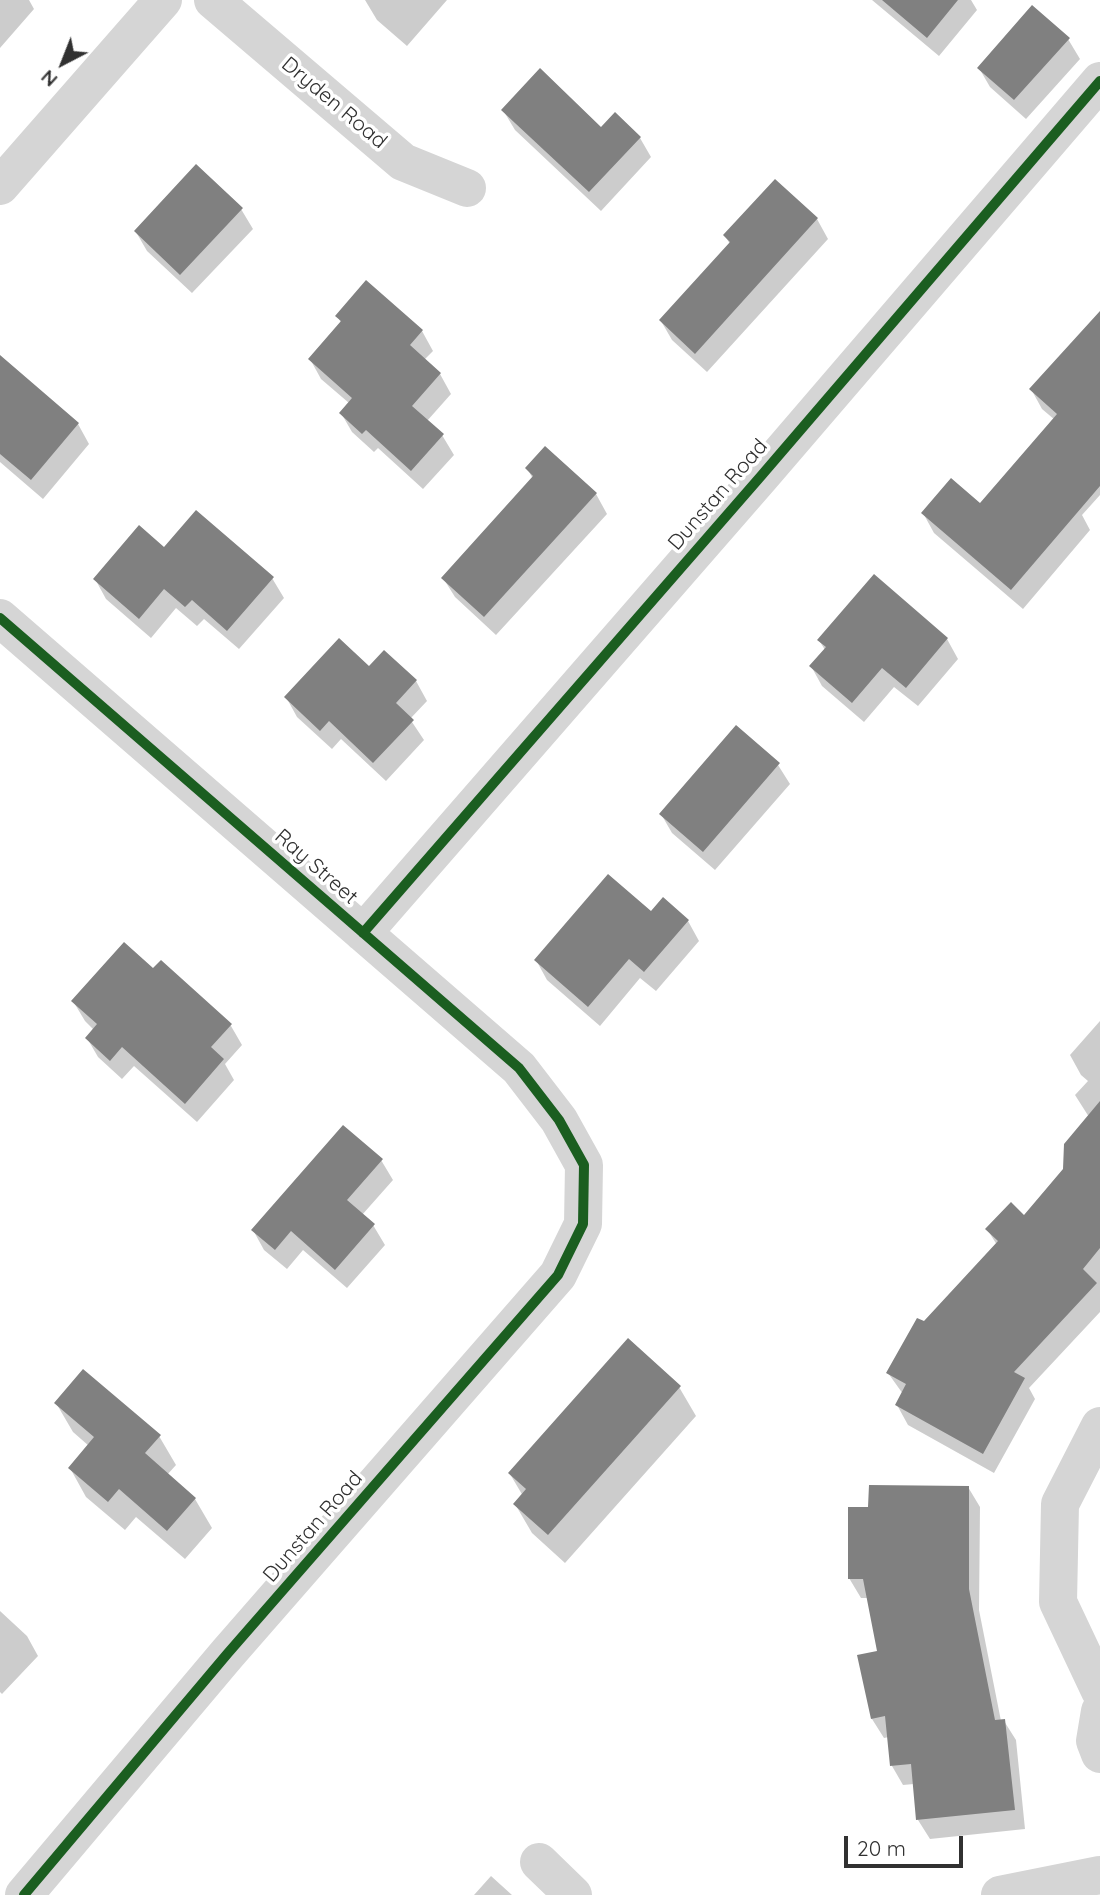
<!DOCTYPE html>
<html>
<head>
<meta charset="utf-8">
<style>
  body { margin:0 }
  #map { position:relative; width:1100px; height:1895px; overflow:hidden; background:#fff; font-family:Quicksand,sans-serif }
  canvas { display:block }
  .north { position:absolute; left:28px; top:28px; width:70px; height:70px; -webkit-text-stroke:5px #fff; paint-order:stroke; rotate:222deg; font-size:19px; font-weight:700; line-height:28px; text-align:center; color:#313131 }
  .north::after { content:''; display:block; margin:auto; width:24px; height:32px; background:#313131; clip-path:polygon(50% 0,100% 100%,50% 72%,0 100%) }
  .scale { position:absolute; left:844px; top:1836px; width:119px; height:32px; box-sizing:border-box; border:4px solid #313131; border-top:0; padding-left:9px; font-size:21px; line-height:24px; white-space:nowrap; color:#313131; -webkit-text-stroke:5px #fff; paint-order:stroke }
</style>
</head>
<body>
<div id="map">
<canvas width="1100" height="1895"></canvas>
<div class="north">N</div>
<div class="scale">20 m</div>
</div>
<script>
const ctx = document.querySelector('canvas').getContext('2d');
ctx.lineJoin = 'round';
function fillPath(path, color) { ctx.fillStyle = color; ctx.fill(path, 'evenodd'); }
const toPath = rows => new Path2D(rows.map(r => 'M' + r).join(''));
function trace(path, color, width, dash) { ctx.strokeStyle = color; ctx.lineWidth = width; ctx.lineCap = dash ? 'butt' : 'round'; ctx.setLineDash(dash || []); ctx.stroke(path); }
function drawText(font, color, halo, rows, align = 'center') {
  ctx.font = font + ' Quicksand,sans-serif'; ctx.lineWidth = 7; ctx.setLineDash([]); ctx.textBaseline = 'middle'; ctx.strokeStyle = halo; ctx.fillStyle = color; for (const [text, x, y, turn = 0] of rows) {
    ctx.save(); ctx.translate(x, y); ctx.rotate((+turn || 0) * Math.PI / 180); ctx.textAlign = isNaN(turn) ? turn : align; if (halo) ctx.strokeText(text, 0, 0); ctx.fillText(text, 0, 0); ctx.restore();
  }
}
const shadow = toPath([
  [0,0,29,0,34,9,0,48],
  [365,0,447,0,407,46,377,20],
  [872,0,971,0,977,10,939,56],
  [1068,39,1080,59,1026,119,990,87,979,68],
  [503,110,640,138,651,157,601,211,515,130],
  [241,209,253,229,192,293,147,251,136,232],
  [817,219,828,239,707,372,672,340,661,321,730,244,725,236],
  [337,316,422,331,433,351,424,360,440,374,451,394,427,421,442,435,454,455,423,489,378,448,374,452,352,432,341,413,349,403,321,379,310,359,342,324],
  [1100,322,1100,495,1082,515,1090,530,1023,609,934,533,923,513,980,505,1055,420,1042,409,1031,389],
  [0,357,78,424,89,444,43,499,0,462],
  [527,468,596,494,607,514,496,635,455,597,443,578,533,479],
  [164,549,272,578,284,598,239,649,204,619,197,626,176,608,151,638,106,599,95,579],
  [947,639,958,659,918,706,894,687,864,722,822,686,811,666,825,650,819,640],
  [369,669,416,681,427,701,410,719,424,740,386,781,341,739,332,749,297,717,286,697],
  [778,765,790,784,715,870,672,833,661,814],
  [651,914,688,921,699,941,656,991,640,978,600,1026,547,980,536,960],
  [161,962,231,1026,242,1045,225,1064,234,1080,197,1122,134,1066,122,1079,98,1057,87,1038,94,1030,85,1021,73,1001,154,970],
  [1100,1021,1100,1312,1029,1388,1035,1399,994,1473,908,1425,897,1405,903,1394,888,1373,924,1324,997,1245,987,1229,1025,1218,1065,1169,1089,1117,1075,1095,1088,1081,1081,1075,1070,1055],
  [381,1160,393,1180,362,1215,373,1225,385,1245,347,1288,303,1250,287,1269,264,1250,253,1230],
  [679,1387,696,1416,565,1563,532,1533,515,1504,523,1496,510,1474],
  [56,1403,159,1436,176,1465,167,1475,195,1499,212,1528,185,1559,136,1517,125,1530,86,1497,70,1468,89,1446,73,1432],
  [968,1487,980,1507,979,1610,1001,1721,1004,1721,1016,1740,1025,1829,930,1839,918,1820,914,1784,903,1785,892,1766,889,1737,884,1738,872,1719,879,1653,869,1598,861,1598,849,1578,870,1509],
  [0,1611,27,1636,38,1656,2,1694,0,1692],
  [491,1876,512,1895,474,1895]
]);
const building = toPath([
  [882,0,958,0,927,38],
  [1032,5,1070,38,1014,100,977,68],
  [540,68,601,127,615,112,641,137,589,192,501,110],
  [196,164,243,208,180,275,134,231],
  [775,179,818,218,695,354,659,320,730,242,723,235],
  [366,280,423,330,410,345,441,373,412,406,444,434,411,471,366,430,362,434,339,413,352,398,308,359,341,321,335,316],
  [1100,311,1100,486,1011,590,921,513,951,478,980,503,1057,414,1029,389],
  [0,355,79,423,31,480,0,454],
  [545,446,597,493,484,617,441,578,533,476,525,468],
  [196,510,274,577,227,631,192,600,185,607,164,589,139,619,93,579,139,525,164,547],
  [874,574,948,638,906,688,882,668,852,703,809,666,826,647,817,640],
  [339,638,369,666,384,650,417,680,396,703,414,720,373,763,329,721,320,731,284,697],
  [736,725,780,763,703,852,659,814],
  [608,874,651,911,663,897,689,920,644,972,629,959,588,1007,534,960],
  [124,942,153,968,161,960,232,1024,211,1047,224,1059,185,1104,122,1047,110,1061,85,1038,97,1024,71,1001],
  [1100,1101,1100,1248,1083,1269,1097,1283,1014,1372,1025,1378,983,1454,895,1405,906,1384,886,1373,917,1318,924,1321,998,1241,985,1229,1011,1202,1024,1215,1063,1169,1064,1144],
  [343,1125,383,1159,347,1200,375,1224,335,1270,291,1231,275,1250,251,1230],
  [628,1338,681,1386,548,1535,513,1504,526,1489,508,1473],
  [83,1369,161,1435,145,1453,196,1498,167,1531,119,1489,108,1502,68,1468,94,1437,54,1403],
  [869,1485,969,1486,969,1589,995,1720,1005,1719,1015,1810,916,1820,911,1764,890,1766,885,1716,871,1719,857,1655,877,1651,863,1579,848,1579,848,1507,868,1507]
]);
const minor = toPath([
  [213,0,403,162,467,188],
  [0,186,163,0],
  [0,618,519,1068,559,1120,584,1165,583,1224,558,1275,228,1653,24,1895],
  [363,933,761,476,1100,81],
  [1100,1426,1060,1504,1058,1602,1100,1691],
  [1100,1711,1095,1741,1100,1754],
  [539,1862,573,1895],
  [1000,1895,1100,1875]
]);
const cycleway = toPath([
  [0,618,519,1068,559,1120,584,1165,583,1224,558,1275,228,1653,24,1895],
  [363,933,761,476,1100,81]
]);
const streetNames = [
  ["Dryden Road",334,103,40],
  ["Dunstan Road",718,495,-49],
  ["Ray Street",316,867,41],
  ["Dunstan Road",313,1527,-49]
];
fillPath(shadow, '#0003');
fillPath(building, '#808080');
trace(minor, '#d5d5d5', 38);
trace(cycleway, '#1b5e20', 10);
drawText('21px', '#313131', '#fff', streetNames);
</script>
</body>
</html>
